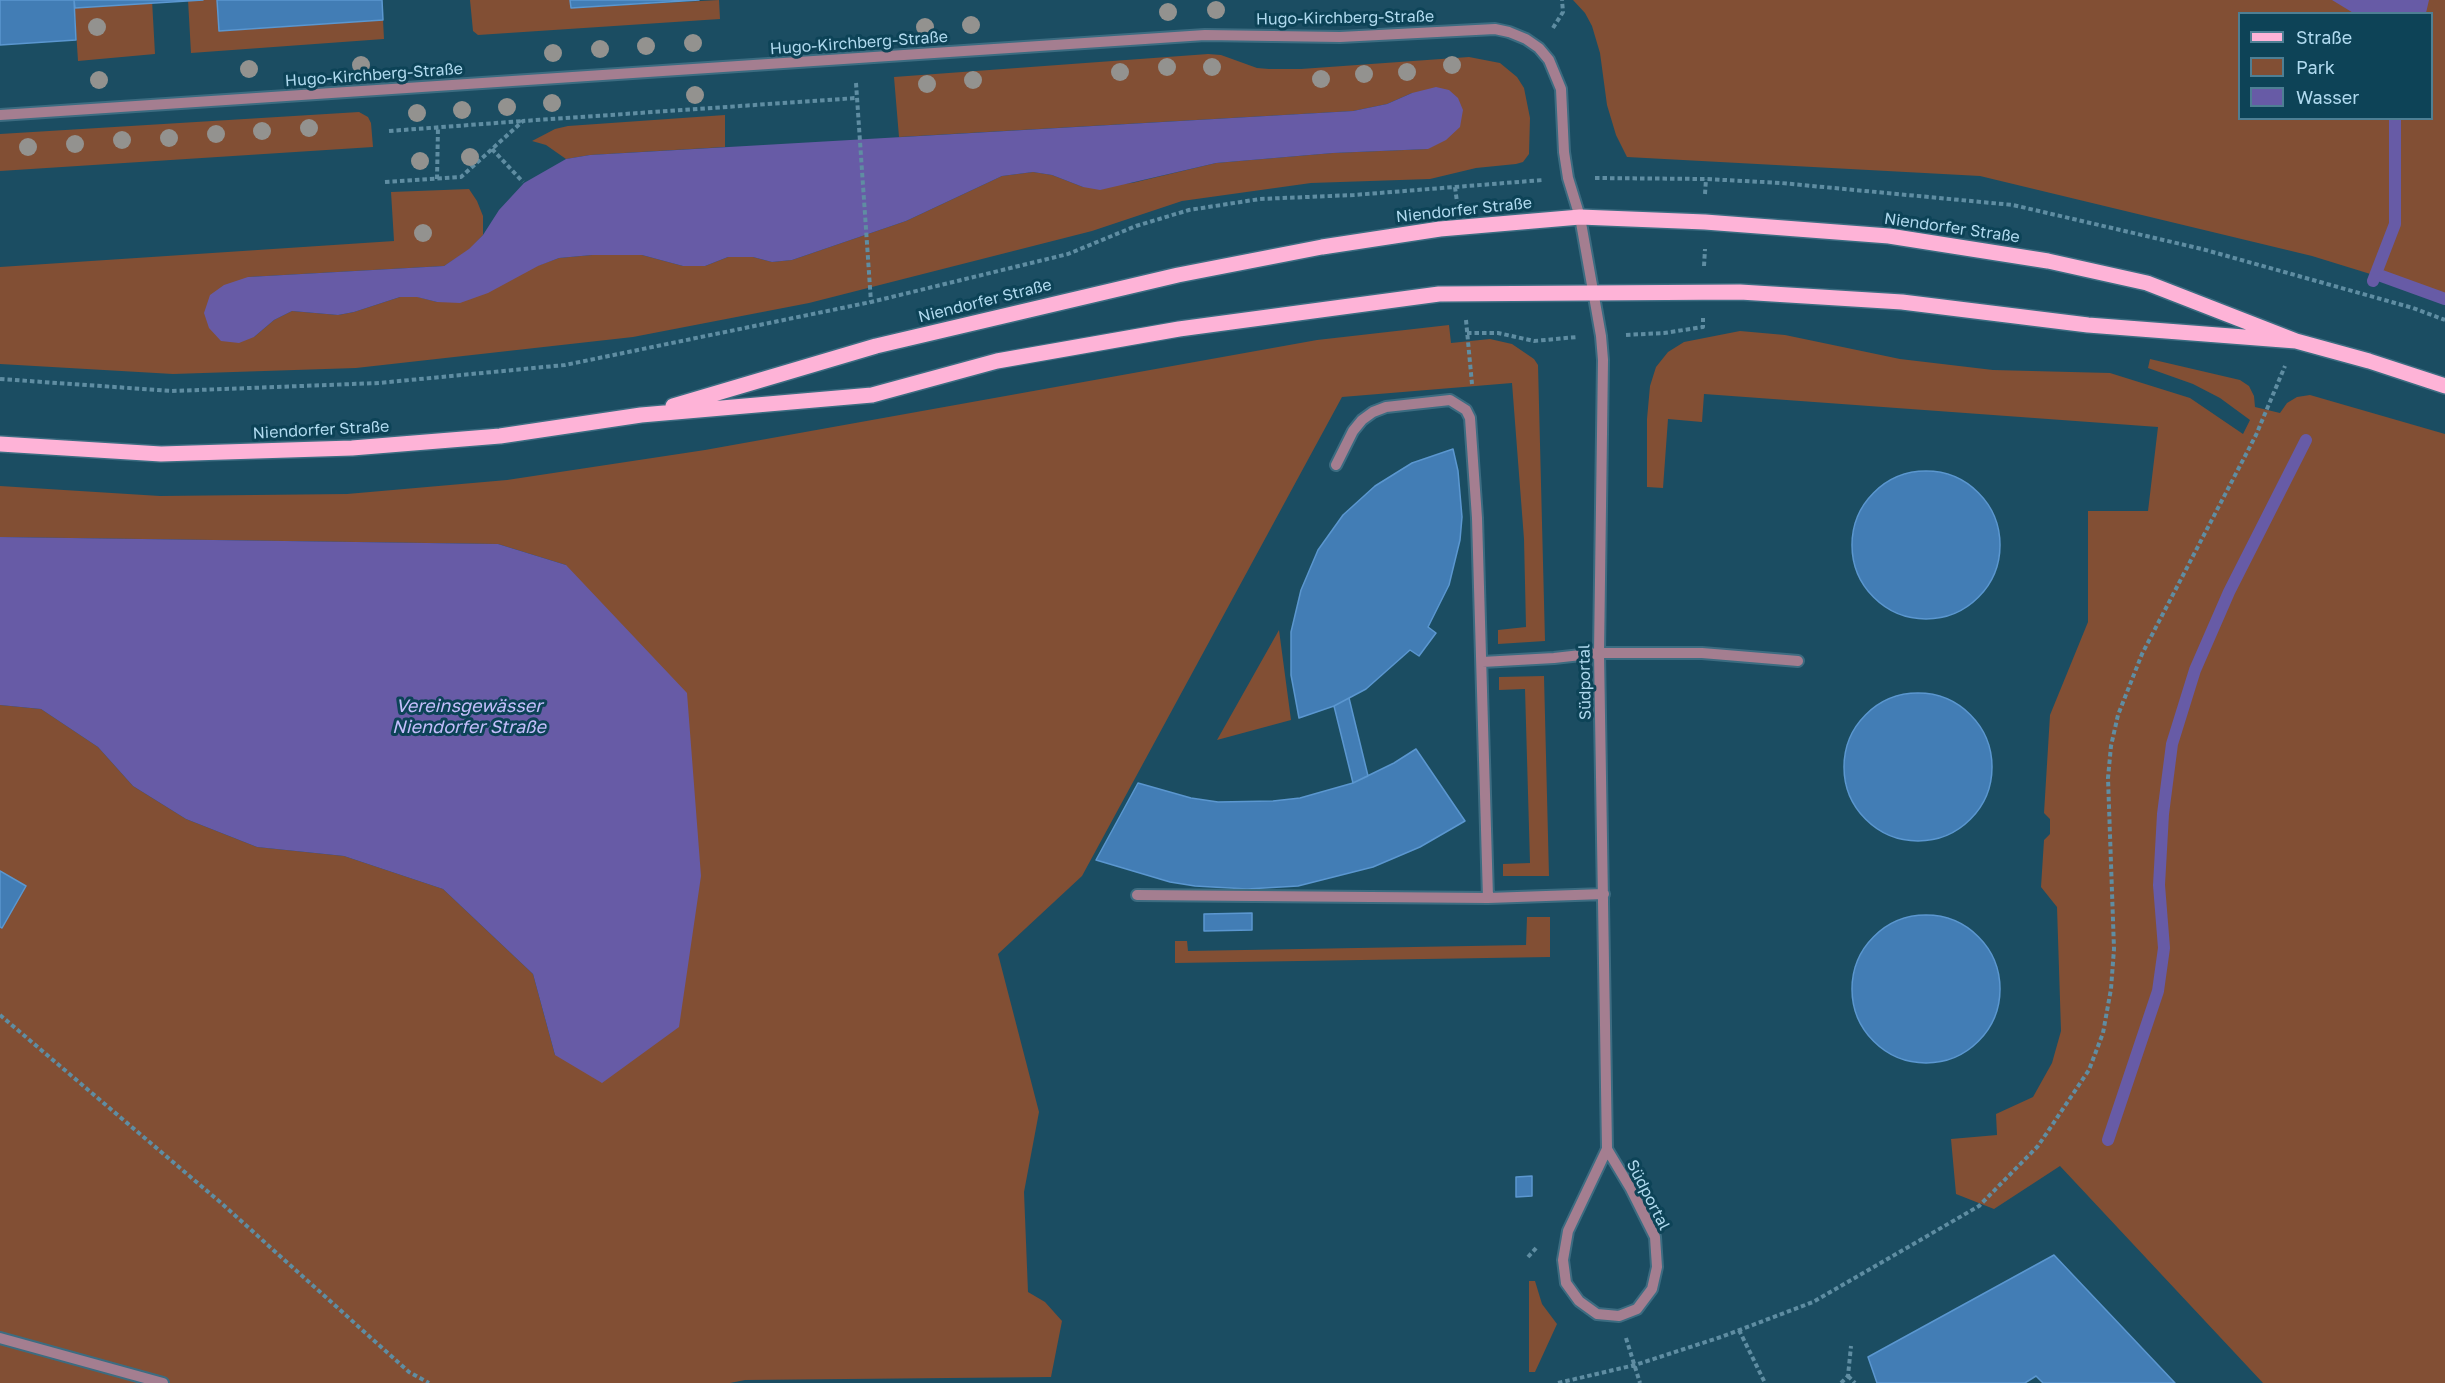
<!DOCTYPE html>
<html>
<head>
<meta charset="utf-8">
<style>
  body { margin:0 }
  #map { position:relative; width:2445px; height:1383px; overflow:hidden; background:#1b4d62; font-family:"Golos Text",sans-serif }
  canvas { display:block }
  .legend { position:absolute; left:2238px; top:12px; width:195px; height:108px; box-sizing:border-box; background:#0d4357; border:2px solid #4e7f94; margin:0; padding:8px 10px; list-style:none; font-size:18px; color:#b0daef }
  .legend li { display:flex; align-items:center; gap:12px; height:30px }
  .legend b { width:30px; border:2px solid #4e7f94 }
</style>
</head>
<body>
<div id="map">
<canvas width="2445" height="1383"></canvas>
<ul class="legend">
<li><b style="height:8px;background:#feb3d7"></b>Straße</li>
<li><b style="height:16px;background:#824f34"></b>Park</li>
<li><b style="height:16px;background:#675ba6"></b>Wasser</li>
</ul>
</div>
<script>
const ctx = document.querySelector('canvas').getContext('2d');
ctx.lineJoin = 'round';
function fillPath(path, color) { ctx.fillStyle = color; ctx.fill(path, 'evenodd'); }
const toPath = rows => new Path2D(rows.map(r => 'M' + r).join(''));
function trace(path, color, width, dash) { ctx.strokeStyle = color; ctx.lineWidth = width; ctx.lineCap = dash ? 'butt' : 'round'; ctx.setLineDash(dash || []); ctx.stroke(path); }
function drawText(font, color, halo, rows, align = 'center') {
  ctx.font = font + ' "Golos Text",sans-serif'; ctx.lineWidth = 6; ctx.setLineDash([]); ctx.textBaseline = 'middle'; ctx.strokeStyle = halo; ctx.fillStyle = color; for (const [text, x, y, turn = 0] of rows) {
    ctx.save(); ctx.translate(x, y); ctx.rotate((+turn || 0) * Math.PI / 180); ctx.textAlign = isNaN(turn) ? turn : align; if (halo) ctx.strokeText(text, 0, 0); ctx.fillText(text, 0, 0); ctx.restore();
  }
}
const green = toPath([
  [74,0,152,0,155,54,78,61],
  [188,0,217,0,220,31,383,20,384,39,191,53],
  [470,0,570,0,571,8,719,0,720,19,478,35,473,31],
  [1573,0,2445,0,2445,297,2312,256,1980,176,1627,157,1616,135,1607,105,1600,53,1592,26,1585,13],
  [2240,14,2432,14,2432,118,2240,118],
  [1208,54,1221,55,1257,68,1269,69,1301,69,1469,57,1500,63,1517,77,1524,88,1530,118,1529,154,1523,162,1516,164,1476,168,1430,179,1311,183,1182,201,1092,231,809,303,633,337,356,368,173,374,0,364,0,267,394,241,391,192,469,189,477,201,483,216,483,235,469,250,444,266,248,277,254,337,274,320,292,311,338,315,354,312,400,297,418,297,437,302,559,258,592,255,642,255,683,266,705,266,728,257,753,257,772,262,792,260,906,221,1002,176,1033,172,1052,175,1083,187,1132,183,1216,163,1333,153,1428,149,1412,93,1387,104,1353,111,899,137,894,77],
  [359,112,368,117,371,123,373,147,0,171,0,134],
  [725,115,725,147,590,155,566,159,546,145,532,141,555,129,568,126],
  [1449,325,1451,343,1490,339,1512,344,1534,359,1538,365,1545,641,1498,644,1498,630,1526,627,1524,539,1512,383,1342,397,1082,876,998,954,1039,1112,1024,1192,1028,1292,1045,1302,1062,1321,1051,1377,745,1380,730,1383,0,1383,0,705,41,709,98,747,133,786,186,819,257,847,344,856,443,889,533,974,555,1055,566,565,498,544,0,537,0,486,160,496,347,494,507,480,705,450,1317,340],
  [1740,331,1785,335,1900,359,1993,370,2110,373,2190,398,2243,434,2250,420,2220,398,2193,384,2148,368,2150,359,2240,380,2249,386,2254,396,2255,407,2280,413,2287,403,2297,397,2310,395,2445,434,2445,1383,2263,1383,2060,1166,1994,1209,1956,1194,1951,1139,1997,1135,1996,1114,2033,1097,2052,1063,2061,1031,2057,907,2041,887,2044,840,2050,834,2050,819,2044,813,2050,715,2088,622,2088,511,2148,511,2158,427,1704,394,1702,422,1668,419,1663,488,1647,487,1647,419,1650,386,1656,367,1668,352,1684,342],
  [1279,630,1291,720,1217,740],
  [1544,676,1549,876,1503,876,1503,864,1530,863,1525,689,1499,690,1499,677],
  [1527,917,1550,917,1550,957,1175,963,1175,941,1187,941,1188,951,1526,945],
  [1529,1281,1535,1281,1542,1304,1557,1324,1535,1372,1529,1372]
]);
const water = toPath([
  [2332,0,2429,0,2426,13,2355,14],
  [1436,87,1449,90,1458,98,1463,110,1460,127,1446,140,1428,149,1333,153,1216,163,1100,190,1083,187,1052,175,1033,172,1002,176,906,221,792,260,772,262,753,257,728,257,705,266,683,266,642,255,592,255,559,258,538,266,488,293,460,303,437,302,417,297,400,297,354,312,338,315,292,311,274,320,254,337,239,343,221,341,209,328,204,313,210,295,224,285,248,277,444,266,469,249,483,235,499,210,524,183,566,159,590,155,1353,111,1387,104,1412,93],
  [0,537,498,544,566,565,687,693,701,876,679,1027,602,1083,555,1055,533,974,443,889,344,856,257,847,186,819,133,786,98,747,41,709,0,705]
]);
const stream = toPath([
  [2376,274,2445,299],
  [2373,281,2395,224,2395,118],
  [2108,1140,2158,991,2164,948,2159,885,2163,814,2172,744,2195,670,2229,592,2306,440]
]);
const building = toPath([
  [0,0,74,0,76,40,0,45,0,0],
  [74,0,203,0,75,8,74,0],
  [217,0,382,0,383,20,219,31,217,0],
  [570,0,699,0,571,8,570,0],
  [1453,449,1458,471,1462,517,1460,540,1449,585,1428,627,1436,633,1419,656,1410,650,1366,689,1334,706,1299,718,1291,675,1291,632,1301,590,1318,550,1343,515,1375,486,1412,463,1453,449],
  '1852 545a74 74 0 1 1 148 0a74 74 0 1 1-148 0Z',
  '1844 767a74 74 0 1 1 148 0a74 74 0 1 1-148 0Z',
  [1349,698,1368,776,1353,783,1334,706,1349,698],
  [1416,749,1465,821,1420,847,1373,867,1298,886,1247,889,1195,886,1170,882,1096,860,1138,783,1191,798,1218,802,1273,801,1300,798,1353,783,1394,763,1416,749],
  [0,871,26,886,2,928,0,927,0,871],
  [1252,913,1252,930,1204,931,1204,914,1252,913],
  '1852 989a74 74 0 1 1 148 0a74 74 0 1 1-148 0Z',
  [1532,1176,1532,1196,1516,1197,1516,1177,1532,1176],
  [2054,1255,2175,1383,2043,1383,2036,1376,2025,1383,1877,1383,1868,1357,2054,1255]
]);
const path = toPath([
  [1553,28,1563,12,1562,0],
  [856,83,871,302],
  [389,131,523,121],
  [492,149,523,182],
  [1595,178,1706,179,1781,183,2013,205,2202,249,2413,308,2445,320],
  [437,179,438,127],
  [385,182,461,177,523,121,856,98],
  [1455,187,1457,202],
  [1705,194,1706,179],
  [1704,266,1705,249],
  [1466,320,1472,384],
  [1467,333,1498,333,1534,341,1577,337],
  [1626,335,1664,333,1703,327,1703,318],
  [0,379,172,391,379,383,565,365,871,302,1068,254,1136,226,1189,210,1260,199,1354,195,1543,180],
  [0,1015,220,1202,409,1372,429,1383],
  [1528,1257,1538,1246],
  [1739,1330,1765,1383],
  [1626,1338,1640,1383],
  [1848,1376,1855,1383],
  [1558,1383,1635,1365,1721,1337,1813,1302,1979,1206,2038,1146,2089,1070,2103,1033,2111,989,2114,949,2108,778,2111,746,2118,715,2142,654,2256,435,2285,366],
  [1841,1383,1848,1376,1851,1346]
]);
const minor = toPath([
  [0,115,1205,35,1340,37,1495,29,1509,32,1526,39,1539,48,1549,60,1561,89,1564,152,1568,178,1580,217,1601,336,1603,360,1599,653,1607,1149,1568,1231,1563,1260,1566,1283,1579,1301,1597,1314,1619,1316,1637,1309,1652,1289,1657,1267,1655,1237,1631,1189,1607,1149],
  [1336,465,1353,431,1362,420,1373,412,1386,407,1450,400,1466,410,1470,418,1477,518,1488,898],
  [1482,662,1554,658,1599,653,1702,653,1798,661],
  [1137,895,1488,898,1604,894],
  [0,1338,163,1383]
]);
const major = toPath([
  [673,406,876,346,1178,275,1322,247,1440,229,1580,217,1705,222,1889,236,2048,261,2147,283,2296,341,2369,361,2445,386],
  [0,444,161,454,352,448,500,436,641,415,872,395,997,361,1179,329,1439,294,1740,292,1902,302,2088,325,2296,341]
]);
const trees = [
  [1216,10],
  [1168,12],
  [971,25],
  [97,27],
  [925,27],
  [693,43],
  [646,46],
  [600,49],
  [553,53],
  [361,65],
  [1452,65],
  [1167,67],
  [1212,67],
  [249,69],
  [1120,72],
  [1407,72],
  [1364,74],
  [1321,79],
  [99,80],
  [973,80],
  [927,84],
  [695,95],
  [552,103],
  [507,107],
  [462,110],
  [417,113],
  [309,128],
  [262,131],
  [216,134],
  [169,138],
  [122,140],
  [75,144],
  [28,147],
  [470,157],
  [420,161],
  [423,233]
];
const streetNames = [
  ["Hugo-Kirchberg-Straße",1345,18,-1],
  ["Hugo-Kirchberg-Straße",859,43,-4],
  ["Hugo-Kirchberg-Straße",374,75,-4],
  ["Niendorfer Straße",1464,210,-6],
  ["Niendorfer Straße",1952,228,8],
  ["Niendorfer Straße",985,301,-14],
  ["Niendorfer Straße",321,430,-3],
  ["Südportal",1585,682,-91],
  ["Südportal",1648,1195,63]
];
const waterNames = [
  ["Vereinsgewässer",469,706],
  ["Niendorfer Straße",469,727]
];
fillPath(green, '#824f34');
fillPath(water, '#675ba6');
trace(stream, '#675ba6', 12);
fillPath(building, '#427db5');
trace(building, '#5b97d0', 1.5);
trace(minor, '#3c6c81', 14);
trace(major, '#3c6c81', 18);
trace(path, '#5f8da2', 4, [4.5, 3]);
trace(minor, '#a47e90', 10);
trace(major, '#feb3d7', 15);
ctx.fillStyle = '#93928f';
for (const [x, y] of trees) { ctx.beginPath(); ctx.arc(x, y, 9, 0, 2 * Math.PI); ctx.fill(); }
drawText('16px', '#b0daef', '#0d4357', streetNames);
drawText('italic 18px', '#c4befc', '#0d4357', waterNames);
</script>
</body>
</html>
